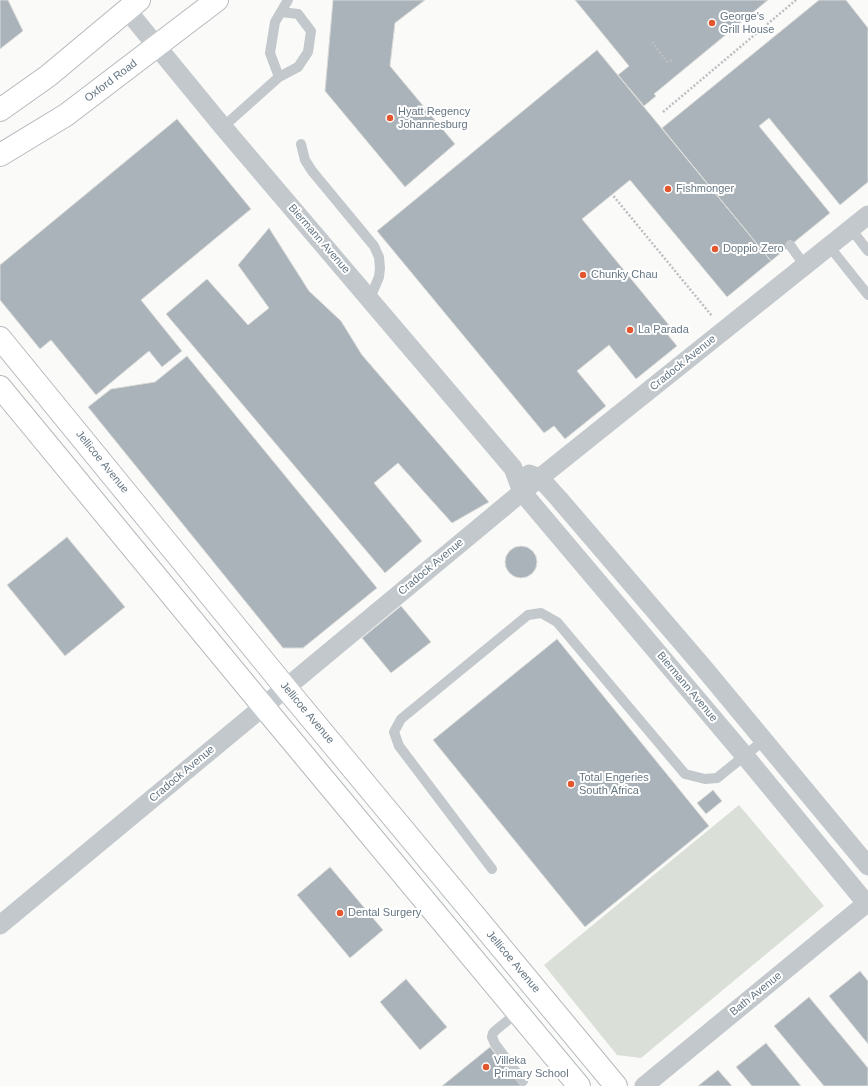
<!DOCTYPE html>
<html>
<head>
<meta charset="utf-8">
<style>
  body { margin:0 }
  canvas { display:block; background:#fafaf8 }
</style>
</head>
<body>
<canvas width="868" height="1086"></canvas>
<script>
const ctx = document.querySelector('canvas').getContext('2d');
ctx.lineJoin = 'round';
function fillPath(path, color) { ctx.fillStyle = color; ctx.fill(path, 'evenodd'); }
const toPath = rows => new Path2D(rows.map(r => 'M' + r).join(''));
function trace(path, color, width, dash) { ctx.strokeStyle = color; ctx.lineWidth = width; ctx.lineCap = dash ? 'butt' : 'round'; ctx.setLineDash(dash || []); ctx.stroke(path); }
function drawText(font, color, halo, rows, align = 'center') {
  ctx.font = font + ' Helvetica,sans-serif'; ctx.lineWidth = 4; ctx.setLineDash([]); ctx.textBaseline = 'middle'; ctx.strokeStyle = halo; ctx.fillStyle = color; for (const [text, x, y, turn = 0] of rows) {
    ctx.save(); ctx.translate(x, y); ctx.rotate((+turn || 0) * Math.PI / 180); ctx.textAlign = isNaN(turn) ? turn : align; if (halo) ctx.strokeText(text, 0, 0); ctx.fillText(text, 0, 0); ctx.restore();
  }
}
const green = toPath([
  [739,805,824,906,641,1058,617,1055,544,965]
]);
const building = toPath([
  [0,0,8,0,23,31,0,49,0,0],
  [333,0,425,0,395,23,390,66,455,144,405,187,325,91,333,0],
  [575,0,768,0,654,94,656,96,644,106,618,75,629,66,575,0],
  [819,0,846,0,868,28,868,182,840,205,769,118,759,126,830,213,771,261,662,128,819,0],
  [597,50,771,261,727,297,630,180,582,219,673,330,668,335,677,346,636,379,609,345,577,371,606,406,565,439,554,426,544,433,377,231,597,50],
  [177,119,251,209,141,300,182,351,162,367,149,351,96,395,51,340,40,349,0,300,0,265,177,119],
  [269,228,309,291,341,321,362,355,489,502,452,523,398,463,374,483,422,541,385,573,166,314,207,279,248,325,269,308,238,265,269,228],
  [187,356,377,588,303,648,283,648,88,407,111,389,155,382,187,356],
  [67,537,125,607,65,656,7,585,67,537],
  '505 562a16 16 0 1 1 32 0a16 16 0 1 1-32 0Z',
  [401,606,431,642,391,673,362,638,401,606],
  [557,639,709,826,585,927,433,740,557,639],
  [713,790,722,801,706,814,697,803,713,790],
  [330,867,383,930,350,958,297,895,330,867],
  [860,971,868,981,868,1044,829,996,860,971],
  [406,979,447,1027,420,1050,380,1002,406,979],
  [809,997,868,1068,868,1086,824,1086,774,1026,809,997],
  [766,1043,801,1086,752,1086,736,1067,766,1043],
  [490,1047,521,1086,442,1086,490,1047],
  [718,1070,732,1086,698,1086,718,1070]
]);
const path = toPath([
  [652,42,667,62,673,60],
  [663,112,796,0],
  [611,193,712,316]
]);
const service = toPath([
  [279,77,270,53,275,22,288,0],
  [223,127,279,77,298,67,308,52,311,31,298,14,281,12],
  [301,144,305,160,312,171,374,246,379,257,380,268,379,277,370,298],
  [851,229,868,251],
  [790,245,805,266],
  [829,246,868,295],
  [492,869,399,746,394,732,401,719,528,615,541,613,557,622,685,774,705,779,717,778,763,741],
  [518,1012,496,1030,493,1033,492,1037,495,1044,523,1081]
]);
const minor = toPath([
  [127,10,223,127,513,468,522,492,745,756,866,903],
  [529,474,540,478,559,499,703,667,868,866],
  [0,925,522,492,868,215],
  [644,1086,868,902]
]);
const primary = toPath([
  [0,110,48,76,139,0],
  [0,155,66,115,217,0],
  [0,338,285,687,616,1086],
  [0,387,263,706,579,1086]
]);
const markers = [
  [712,23,4,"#e4572e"],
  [390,118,4,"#e4572e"],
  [668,189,4,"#e4572e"],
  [715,249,4,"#e4572e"],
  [583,275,4,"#e4572e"],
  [630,330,4,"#e4572e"],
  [571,784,4,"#e4572e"],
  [340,913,4,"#e4572e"],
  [486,1067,4,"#e4572e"]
];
const poiNames = [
  ["George's",720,17],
  ["Grill House",720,30],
  ["Hyatt Regency",398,112],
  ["Johannesburg",398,125],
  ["Fishmonger",676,189],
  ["Doppio Zero",723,249],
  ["Chunky Chau",591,275],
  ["La Parada",638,330],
  ["Total Engeries",579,778],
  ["South Africa",579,791],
  ["Dental Surgery",348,913],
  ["Villeka",494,1061],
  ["Primary School",494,1074]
];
const streetNames = [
  ["Oxford Road",111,81,-37],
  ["Biermann Avenue",319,239,49],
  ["Cradock Avenue",683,363,-39],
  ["Jellicoe Avenue",102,462,51],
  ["Cradock Avenue",431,567,-40],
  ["Biermann Avenue",687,687,50],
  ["Jellicoe Avenue",307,713,50],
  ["Cradock Avenue",182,774,-40],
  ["Jellicoe Avenue",513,962,50],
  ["Bath Avenue",756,994,-39]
];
fillPath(green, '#dadfd7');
fillPath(building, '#aab3b9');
trace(building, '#dcdcda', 1);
trace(primary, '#b5babe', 24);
trace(path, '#bbbfc2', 2.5, [2, 2]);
trace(service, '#c3c8cc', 10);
trace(minor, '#c3c8cc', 19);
trace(primary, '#fff', 22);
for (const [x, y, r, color] of markers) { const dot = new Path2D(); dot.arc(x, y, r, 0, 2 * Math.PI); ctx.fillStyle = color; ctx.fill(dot); trace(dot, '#fff', 1.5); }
drawText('11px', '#657683', '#fff', poiNames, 'left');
drawText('11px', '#657683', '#fff', streetNames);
</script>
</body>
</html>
